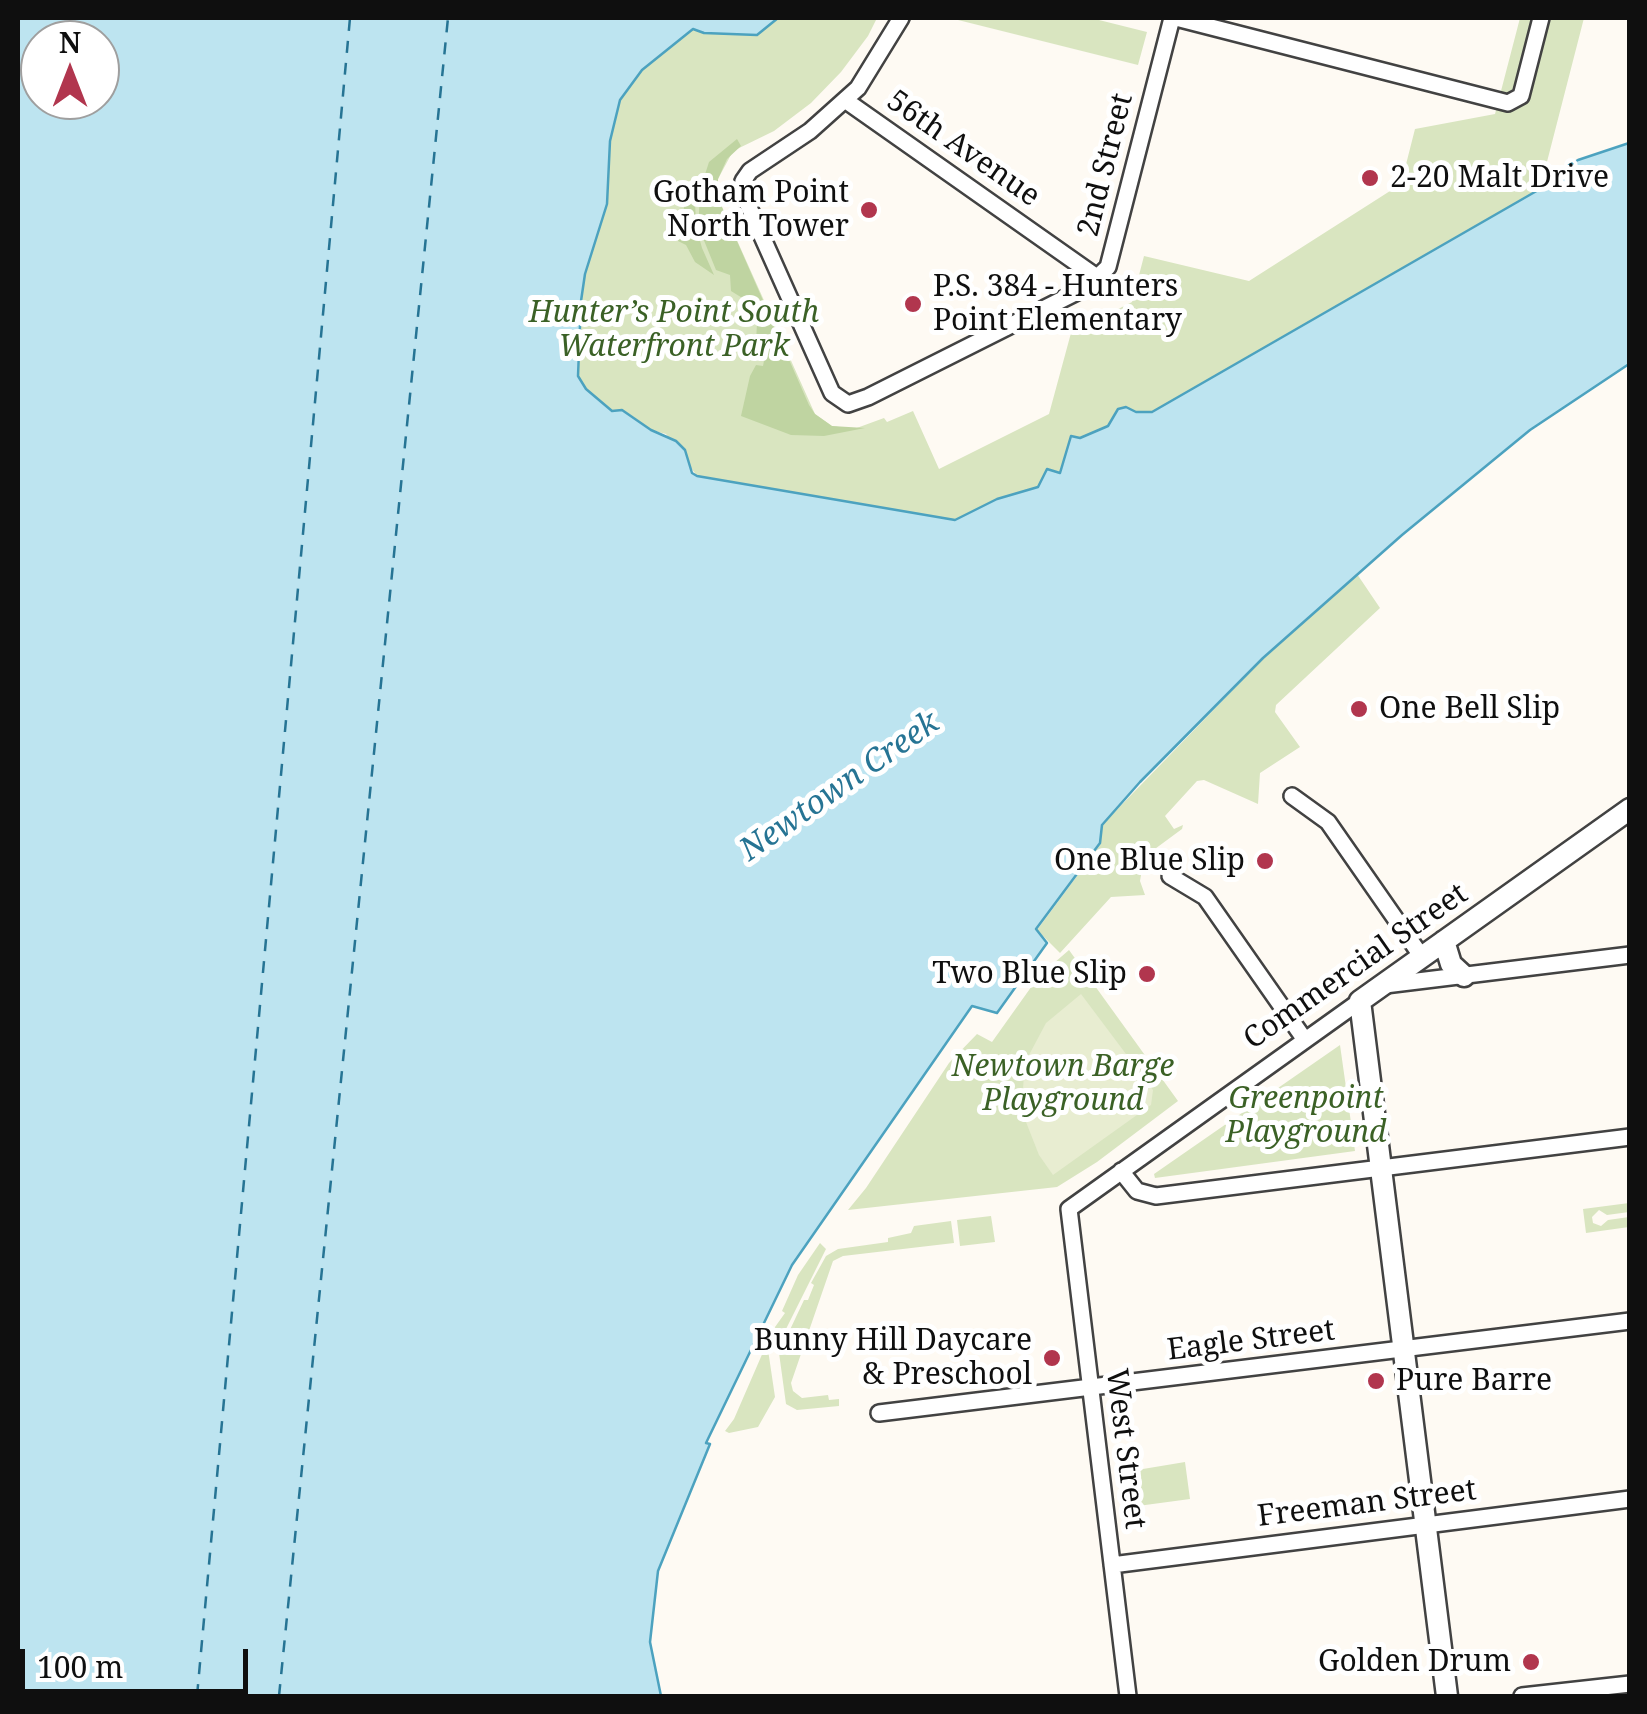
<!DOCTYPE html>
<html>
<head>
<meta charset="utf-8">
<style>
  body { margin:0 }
  #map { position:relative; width:1647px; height:1714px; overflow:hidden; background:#fefaf3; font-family:"Noto Serif",serif }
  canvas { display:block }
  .frame { position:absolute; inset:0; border:20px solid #0f0f0f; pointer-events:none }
  .north { position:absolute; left:20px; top:20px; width:100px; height:100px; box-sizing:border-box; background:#fff; border:2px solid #9f9f9f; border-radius:50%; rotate:0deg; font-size:28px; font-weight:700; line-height:40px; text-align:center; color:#0f0f0f }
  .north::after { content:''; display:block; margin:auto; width:35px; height:45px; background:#b1364e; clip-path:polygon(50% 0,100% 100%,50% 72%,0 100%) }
  .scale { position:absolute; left:20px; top:1649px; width:228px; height:45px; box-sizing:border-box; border:5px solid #0f0f0f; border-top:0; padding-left:12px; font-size:30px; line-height:35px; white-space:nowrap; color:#0f0f0f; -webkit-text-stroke:8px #fff; paint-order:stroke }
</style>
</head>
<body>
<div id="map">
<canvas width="1647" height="1714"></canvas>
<div class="frame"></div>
<div class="north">N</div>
<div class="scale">100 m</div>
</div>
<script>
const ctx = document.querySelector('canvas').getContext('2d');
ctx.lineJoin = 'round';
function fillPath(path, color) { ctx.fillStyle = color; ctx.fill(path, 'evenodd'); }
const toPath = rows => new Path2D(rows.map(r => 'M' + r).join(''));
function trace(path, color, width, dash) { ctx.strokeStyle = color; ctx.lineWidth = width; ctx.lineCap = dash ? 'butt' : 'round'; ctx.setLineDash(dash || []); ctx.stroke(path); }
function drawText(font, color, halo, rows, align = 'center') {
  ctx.font = font + ' "Noto Serif",serif'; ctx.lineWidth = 10; ctx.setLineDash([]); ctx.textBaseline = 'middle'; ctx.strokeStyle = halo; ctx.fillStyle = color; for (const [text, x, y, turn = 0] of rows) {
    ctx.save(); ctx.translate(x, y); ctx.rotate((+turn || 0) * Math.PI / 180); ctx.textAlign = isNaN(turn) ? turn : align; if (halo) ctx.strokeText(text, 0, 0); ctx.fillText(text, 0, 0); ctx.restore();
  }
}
const green = toPath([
  [778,18,877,18,868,36,841,72,811,103,774,131,733,151,718,179,718,198,815,414,832,426,854,429,884,418,887,422,913,411,939,469,1049,414,1071,333,1132,302,1144,256,1249,281,1401,184,1415,129,1495,114,1520,18,1584,18,1540,189,1152,412,1136,412,1126,407,1113,416,1109,426,1080,438,1071,437,1060,473,1045,476,1039,487,997,499,955,520,697,476,666,434,651,430,631,415,612,411,586,389,578,377,581,301,585,274,607,204,610,141,620,100,642,70,694,29,704,33,756,35],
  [950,18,1091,18,1147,32,1138,65],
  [1357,574,1380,608,1276,705,1275,712,1300,747,1260,773,1258,804,1204,780,1197,781,1165,816,1174,829,1183,825,1182,829,1144,857,1140,881,1145,895,1111,897,1060,953,1037,930,1100,845,1102,825,1261,661],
  [1069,950,1178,1101,1097,1162,1057,1187,848,1210,866,1188,949,1063,977,1034,992,1042,1039,976],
  [1340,1045,1355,1151,1155,1178,1154,1174],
  [1629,1203,1629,1212,1607,1215,1599,1210,1592,1217,1593,1223,1601,1226,1608,1220,1629,1217,1629,1227,1586,1233,1583,1209],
  [991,1216,995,1242,960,1246,957,1220],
  [951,1221,954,1243,843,1256,833,1261,791,1383,793,1391,802,1398,828,1395,829,1400,839,1399,839,1406,797,1410,786,1404,779,1353,804,1300,808,1300,814,1285,811,1283,826,1256,838,1249,888,1242,888,1238,911,1233,914,1226],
  [820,1243,826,1249,778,1345,775,1327,785,1313,782,1311,798,1275],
  [767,1343,775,1397,758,1427,729,1433,725,1431,734,1419],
  [1185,1462,1190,1499,1123,1508,1119,1473]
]);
const forest = toPath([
  [737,139,741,146,727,159,718,179,718,198,809,405,815,414,832,426,865,428,824,436,791,435,741,416,750,376,756,365,763,366,766,350,756,341,757,324,746,316,744,299,731,291,730,275,716,270,703,238,699,213,700,190,709,162],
  [700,174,695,200,696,226,702,248,714,275,695,262,686,245,678,241,685,202]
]);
const pitch = toPath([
  [1081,994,1153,1090,1151,1105,1053,1175,1039,1155,1026,1122,1022,1104,1024,1075,1029,1055,1046,1023]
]);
const water = toPath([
  [18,18,778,18,757,35,704,33,693,29,642,70,620,100,610,141,607,204,585,274,581,301,578,376,586,389,612,411,622,410,651,430,676,441,685,450,692,473,697,476,955,520,997,499,1038,487,1047,469,1060,473,1071,436,1080,438,1108,426,1118,409,1126,407,1136,412,1152,412,1540,189,1562,169,1578,160,1629,143,1629,364,1530,430,1402,535,1263,658,1140,782,1102,825,1100,843,1036,929,1047,943,997,1013,972,1006,792,1265,706,1443,710,1444,658,1571,650,1642,661,1696,18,1696,18,18],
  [100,40,100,100,40,100,40,40,100,40]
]);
const ferry = toPath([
  [197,1696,350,18],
  [279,1696,448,18]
]);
const minor = toPath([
  [901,18,858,88,810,131,750,171,743,181,748,205,832,393,848,404,868,397,1087,287,1108,267,1172,18],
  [1176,18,1508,103,1521,96,1541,18],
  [845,100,1098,278],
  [1292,796,1328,822,1422,957],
  [1170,876,1205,897,1305,1040],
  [1385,985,1630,955],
  [1121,1171,1137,1191,1156,1196,1630,1137],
  [879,1413,1630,1321],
  [1112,1565,1630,1499],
  [1128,1696,1069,1209,1360,1001],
  [1522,1696,1630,1684]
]);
const tertiary = toPath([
  [1444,941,1451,964,1464,976],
  [1447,1696,1360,1001,1630,809]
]);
const markers = [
  [1370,178,10,"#b1364e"],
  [869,210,10,"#b1364e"],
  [913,304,10,"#b1364e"],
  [1359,709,10,"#b1364e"],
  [1265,861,10,"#b1364e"],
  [1147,974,10,"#b1364e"],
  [1052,1358,10,"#b1364e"],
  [1376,1381,10,"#b1364e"],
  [1531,1662,10,"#b1364e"]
];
const streetNames = [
  ["56th Avenue",963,149,35],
  ["2nd Street",1106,165,-76],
  ["Commercial Street",1356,967,-35],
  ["Eagle Street",1251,1341,-7],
  ["West Street",1125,1449,83],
  ["Freeman Street",1367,1504,-7]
];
const poiNames = [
  ["2-20 Malt Drive",1390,178,"left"],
  ["Gotham Point",849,193],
  ["North Tower",849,227],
  ["P.S. 384 - Hunters",933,287,"left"],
  ["Point Elementary",933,321,"left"],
  ["One Bell Slip",1379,709,"left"],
  ["One Blue Slip",1245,861],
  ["Two Blue Slip",1127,974],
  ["Bunny Hill Daycare",1032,1341],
  ["& Preschool",1032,1375],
  ["Pure Barre",1396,1381,"left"],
  ["Golden Drum",1511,1662]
];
const parkNames = [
  ["Hunter’s Point South",674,313],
  ["Waterfront Park",674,347],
  ["Newtown Barge",1063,1067],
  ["Playground",1063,1101],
  ["Greenpoint",1306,1099],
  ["Playground",1306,1133]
];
const waterNames = [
  ["Newtown Creek",840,787,-35]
];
fillPath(green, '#d9e5c0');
fillPath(forest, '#bfd4a1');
fillPath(pitch, '#e8edd1');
fillPath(water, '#bde4f0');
trace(water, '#4ca2bf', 2.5);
trace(ferry, '#267494', 2.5, [12, 10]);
trace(minor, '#424242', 20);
trace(tertiary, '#424242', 25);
trace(minor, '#fff', 15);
trace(tertiary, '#fff', 20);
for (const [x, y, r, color] of markers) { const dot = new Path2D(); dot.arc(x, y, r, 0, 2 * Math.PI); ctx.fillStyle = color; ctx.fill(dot); trace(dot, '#fff', 4); }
drawText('30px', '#0f0f0f', '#fff', streetNames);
drawText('30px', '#0f0f0f', '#fff', poiNames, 'right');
drawText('italic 30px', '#3b6126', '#fff', parkNames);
drawText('italic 32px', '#267494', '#fff', waterNames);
</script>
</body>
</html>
